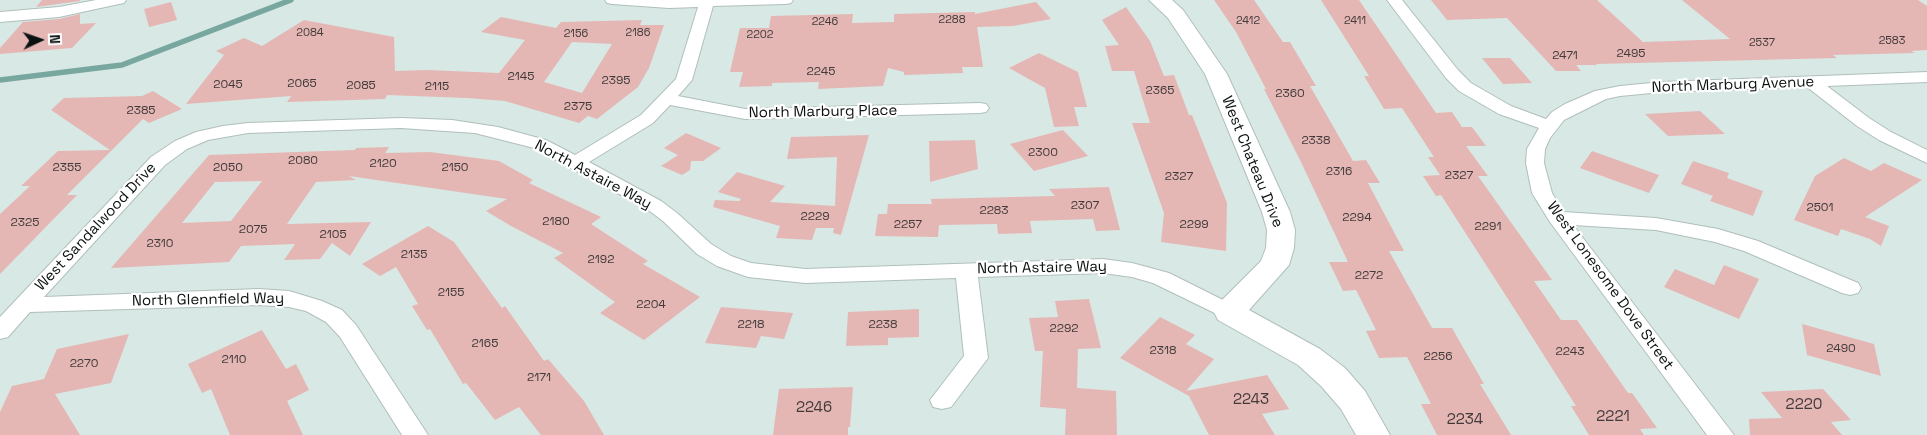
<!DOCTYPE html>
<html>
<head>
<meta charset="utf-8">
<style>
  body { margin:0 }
  #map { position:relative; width:1927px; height:435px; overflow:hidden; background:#d8e8e5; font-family:"Space Grotesk",sans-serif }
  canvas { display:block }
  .north { position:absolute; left:15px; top:15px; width:50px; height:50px; -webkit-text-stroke:4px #fff; paint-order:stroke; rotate:87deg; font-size:14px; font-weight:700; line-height:20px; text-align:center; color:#0b1110 }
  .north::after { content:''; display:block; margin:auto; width:18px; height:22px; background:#0b1110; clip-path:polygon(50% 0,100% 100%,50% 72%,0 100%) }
</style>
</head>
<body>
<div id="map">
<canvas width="1927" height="435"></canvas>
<div class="north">N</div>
</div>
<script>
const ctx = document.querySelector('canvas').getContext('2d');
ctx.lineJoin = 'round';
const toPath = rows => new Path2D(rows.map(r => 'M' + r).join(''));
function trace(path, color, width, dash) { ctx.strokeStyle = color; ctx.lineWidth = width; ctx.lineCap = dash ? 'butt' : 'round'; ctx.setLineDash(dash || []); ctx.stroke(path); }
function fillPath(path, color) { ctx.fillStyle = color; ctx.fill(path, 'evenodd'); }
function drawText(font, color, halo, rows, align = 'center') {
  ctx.font = font + ' "Space Grotesk",sans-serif'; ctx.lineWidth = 4.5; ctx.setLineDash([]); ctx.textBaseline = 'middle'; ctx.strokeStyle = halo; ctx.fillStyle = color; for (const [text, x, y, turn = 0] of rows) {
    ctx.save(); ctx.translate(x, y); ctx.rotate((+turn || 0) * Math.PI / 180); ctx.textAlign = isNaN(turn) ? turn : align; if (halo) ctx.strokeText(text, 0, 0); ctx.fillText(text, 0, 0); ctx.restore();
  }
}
const stream = toPath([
  [0,80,122,65,291,0]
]);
const building = toPath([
  [42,0,80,0,80,1,36,7],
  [1214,0,1254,0,1283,42,1290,42,1316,86,1310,86,1353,161,1366,160,1380,183,1368,183,1404,251,1389,251,1432,328,1452,328,1484,384,1480,384,1511,435,1437,435,1421,404,1431,404,1407,357,1379,358,1366,331,1376,330,1356,290,1343,291,1329,262,1348,262,1301,162,1264,89,1266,89,1236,32],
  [1321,0,1359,0,1436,113,1452,112,1462,127,1472,127,1486,146,1466,146,1488,176,1478,176,1552,280,1534,281,1561,320,1577,320,1628,393,1632,393,1657,428,1640,429,1644,435,1589,435,1571,406,1576,406,1517,313,1441,195,1436,196,1423,176,1440,175,1428,157,1434,157,1402,108,1384,109,1364,76,1369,76],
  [1431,0,1597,0,1643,42,1730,39,1682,0,1918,0,1927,6,1927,50,1911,51,1915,53,1833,55,1837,58,1596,64,1597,65,1576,65,1581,71,1556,71,1507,18,1447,20],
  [171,2,177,20,149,27,144,9],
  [1036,2,1051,19,1013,26,977,27,983,67,962,67,963,73,904,75,904,72,888,68,883,86,818,89,819,82,772,83,772,86,739,87,743,72,730,72,740,28,769,28,771,16,853,14,852,23,894,22,894,14,975,12,975,14],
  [1126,7,1150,41,1164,76,1174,75,1189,115,1192,115,1227,203,1226,251,1161,242,1164,213,1132,123,1150,123,1134,71,1112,71,1105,46,1119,45,1102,20],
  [80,14,80,24,96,23,72,48,0,54,0,48,23,22,59,19],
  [501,17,556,28,561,22,642,20,640,25,664,25,649,68,638,87,597,119,588,116,579,123,505,101,467,98,387,95,385,99,287,102,291,96,186,104,224,55,216,51,244,38,262,46,304,20,394,37,395,71,427,70,499,73,525,40,481,32],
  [572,42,612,44,582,93,544,82],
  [1039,53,1078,72,1087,107,1074,107,1079,126,1054,127,1045,88,1009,68],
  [1482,58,1510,58,1532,83,1503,84],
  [153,91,182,109,149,123,143,119,67,195,77,195,0,274,0,214,30,186,21,186,58,151,110,150,51,110,64,98,142,96],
  [1700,111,1725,134,1668,136,1645,114],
  [1063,130,1088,156,1034,171,1010,144],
  [686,133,721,148,703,161,691,161,690,170,682,175,661,166,678,155,664,148],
  [869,135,841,235,833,233,834,228,816,228,812,240,776,238,780,226,713,207,715,200,739,201,741,199,718,192,737,172,785,186,770,202,835,206,837,157,787,159,791,137],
  [975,140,978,169,930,182,929,141],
  [389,147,385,153,430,152,499,161,533,180,529,183,601,217,591,224,648,261,643,264,700,297,644,340,600,313,615,302,554,258,563,253,511,226,486,211,507,199,349,176,356,180,316,182,287,224,371,222,350,256,332,243,320,259,284,260,295,244,241,246,229,262,111,268,209,155,355,150,356,148],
  [262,181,231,221,182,223,215,182],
  [1592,151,1659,175,1649,193,1580,168],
  [1844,158,1871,171,1884,163,1922,180,1865,217,1889,226,1881,246,1870,239,1841,229,1838,236,1794,220,1815,176],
  [1693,161,1729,173,1727,178,1763,191,1753,216,1710,201,1713,196,1681,184],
  [1109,187,1120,230,1096,231,1093,219,1030,221,1032,233,998,234,997,224,939,225,938,237,875,236,878,214,887,214,888,204,932,204,931,199,1055,196,1049,189],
  [428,226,454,242,502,308,505,306,544,361,548,359,584,401,604,435,541,435,519,407,495,420,466,383,463,384,430,329,427,330,412,306,418,304,396,267,380,276,362,264],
  [1724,265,1759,279,1739,319,1664,287,1675,269,1714,285],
  [1089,299,1101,348,1078,349,1077,388,1116,391,1117,435,1065,435,1066,409,1040,407,1043,351,1035,351,1029,318,1058,317,1055,301],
  [721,307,793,313,784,339,761,336,756,348,705,343],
  [919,309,919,337,888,338,888,345,846,346,848,312],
  [1160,317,1195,335,1186,344,1214,359,1186,391,1267,375,1289,409,1262,414,1275,435,1209,435,1189,396,1120,358],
  [1802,324,1874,344,1881,376,1807,355],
  [262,330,286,369,296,364,309,390,287,401,303,435,230,435,211,389,202,393,188,364],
  [129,334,111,383,55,394,80,435,0,435,0,412,12,386,44,379,57,349],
  [853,387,850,427,848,427,848,435,773,435,779,389],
  [1823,389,1851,420,1831,422,1842,435,1750,435,1749,419,1782,418,1761,392]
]);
const street = toPath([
  [96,0,126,0,124,3,119,4,59,17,0,22,0,12,59,7,96,0],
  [605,0,793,0,791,3,786,4,713,6,692,80,678,96,745,109,980,103,986,104,989,108,986,112,980,113,745,119,670,105,653,123,589,162,661,201,677,213,711,244,731,256,751,263,805,269,1103,259,1132,263,1169,273,1237,307,1240,312,1237,317,1229,320,1153,283,1132,277,1103,273,978,277,988,358,951,407,942,409,933,407,930,400,964,356,956,278,805,283,748,277,717,266,697,254,663,221,647,209,534,148,475,133,401,128,248,133,208,140,187,149,165,165,44,297,259,289,289,291,322,301,342,310,356,325,428,435,402,435,340,337,326,322,306,311,289,307,259,305,30,312,8,337,0,339,0,317,16,300,151,157,175,141,196,132,223,126,248,123,401,118,452,120,498,127,546,140,575,155,641,115,676,79,698,7,669,8,612,4,607,3,605,0],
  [1387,0,1402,0,1458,70,1471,83,1511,106,1546,119,1552,112,1565,104,1595,91,1620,86,1662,82,1927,72,1927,82,1827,86,1869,118,1891,132,1927,150,1927,163,1879,140,1857,126,1807,87,1662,92,1620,96,1606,99,1564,120,1550,138,1545,149,1544,163,1552,193,1563,212,1656,218,1718,229,1758,241,1858,283,1861,288,1858,293,1850,295,1842,293,1744,251,1715,242,1656,230,1573,225,1734,435,1707,435,1550,222,1532,193,1526,163,1527,149,1539,128,1499,114,1459,91,1446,78,1387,0]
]);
const secondary = toPath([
  [1149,0,1172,0,1183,10,1227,74,1290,212,1295,230,1294,248,1289,265,1249,310,1320,349,1345,368,1365,391,1390,435,1356,435,1341,409,1321,386,1298,365,1218,320,1214,312,1218,304,1261,261,1266,248,1267,230,1262,212,1205,74,1168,18,1149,0]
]);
const farNumbernames = [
  ["2288",952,20],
  ["2412",1248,21],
  ["2411",1355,21],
  ["2246",825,22],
  ["2084",310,33],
  ["2186",638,33],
  ["2156",576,34],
  ["2202",760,35],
  ["2583",1892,41],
  ["2537",1762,43]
];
const numberNames = [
  ["2495",1631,54],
  ["2471",1565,56],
  ["2245",821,72],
  ["2145",521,77],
  ["2395",616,81],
  ["2065",302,84],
  ["2045",228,85],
  ["2085",361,86],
  ["2115",437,87],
  ["2365",1160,91],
  ["2360",1290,94],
  ["2375",578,107],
  ["2385",141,111],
  ["2338",1316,141],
  ["2300",1043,153],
  ["2080",303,161],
  ["2120",383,164],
  ["2355",67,168],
  ["2050",228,168],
  ["2150",455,168],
  ["2316",1339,172],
  ["2327",1459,176],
  ["2327",1179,177],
  ["2307",1085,206],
  ["2501",1820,208],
  ["2283",994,211],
  ["2229",815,217],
  ["2294",1357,218],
  ["2180",556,222],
  ["2325",25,223],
  ["2257",908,225],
  ["2299",1194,225],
  ["2291",1488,227],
  ["2075",253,230],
  ["2105",333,235],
  ["2310",160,244],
  ["2135",414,255],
  ["2192",601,260],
  ["2272",1369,276],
  ["2155",451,293],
  ["2204",651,305],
  ["2218",751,325],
  ["2238",883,325],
  ["2292",1064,329],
  ["2165",485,344],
  ["2490",1841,349],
  ["2318",1163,351],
  ["2243",1570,352],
  ["2256",1438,357],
  ["2110",234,360],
  ["2270",84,364],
  ["2171",539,378]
];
const streetNames = [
  ["North Marburg Avenue",1733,85,-2],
  ["North Marburg Place",823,112,-1],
  ["West Chateau Drive",1252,162,68],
  ["North Astaire Way",593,175,28],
  ["West Sandalwood Drive",96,227,-47],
  ["North Astaire Way",1042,268,-1],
  ["West Lonesome Dove Street",1610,286,54],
  ["North Glennfield Way",208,300,-1]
];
const nearNumbernames = [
  ["2243",1251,400],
  ["2220",1804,405],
  ["2246",814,408],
  ["2221",1613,417],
  ["2234",1465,420]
];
trace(stream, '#78a79f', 5.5);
fillPath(building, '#e4b7b5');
trace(street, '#afbfbc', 2);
trace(secondary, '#afbfbc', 2);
fillPath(street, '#fff');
fillPath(secondary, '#fff');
drawText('11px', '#413a39', null, farNumbernames);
drawText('12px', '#413a39', null, numberNames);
drawText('15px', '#0b1110', '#fff', streetNames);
drawText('15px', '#413a39', null, nearNumbernames);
</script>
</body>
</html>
